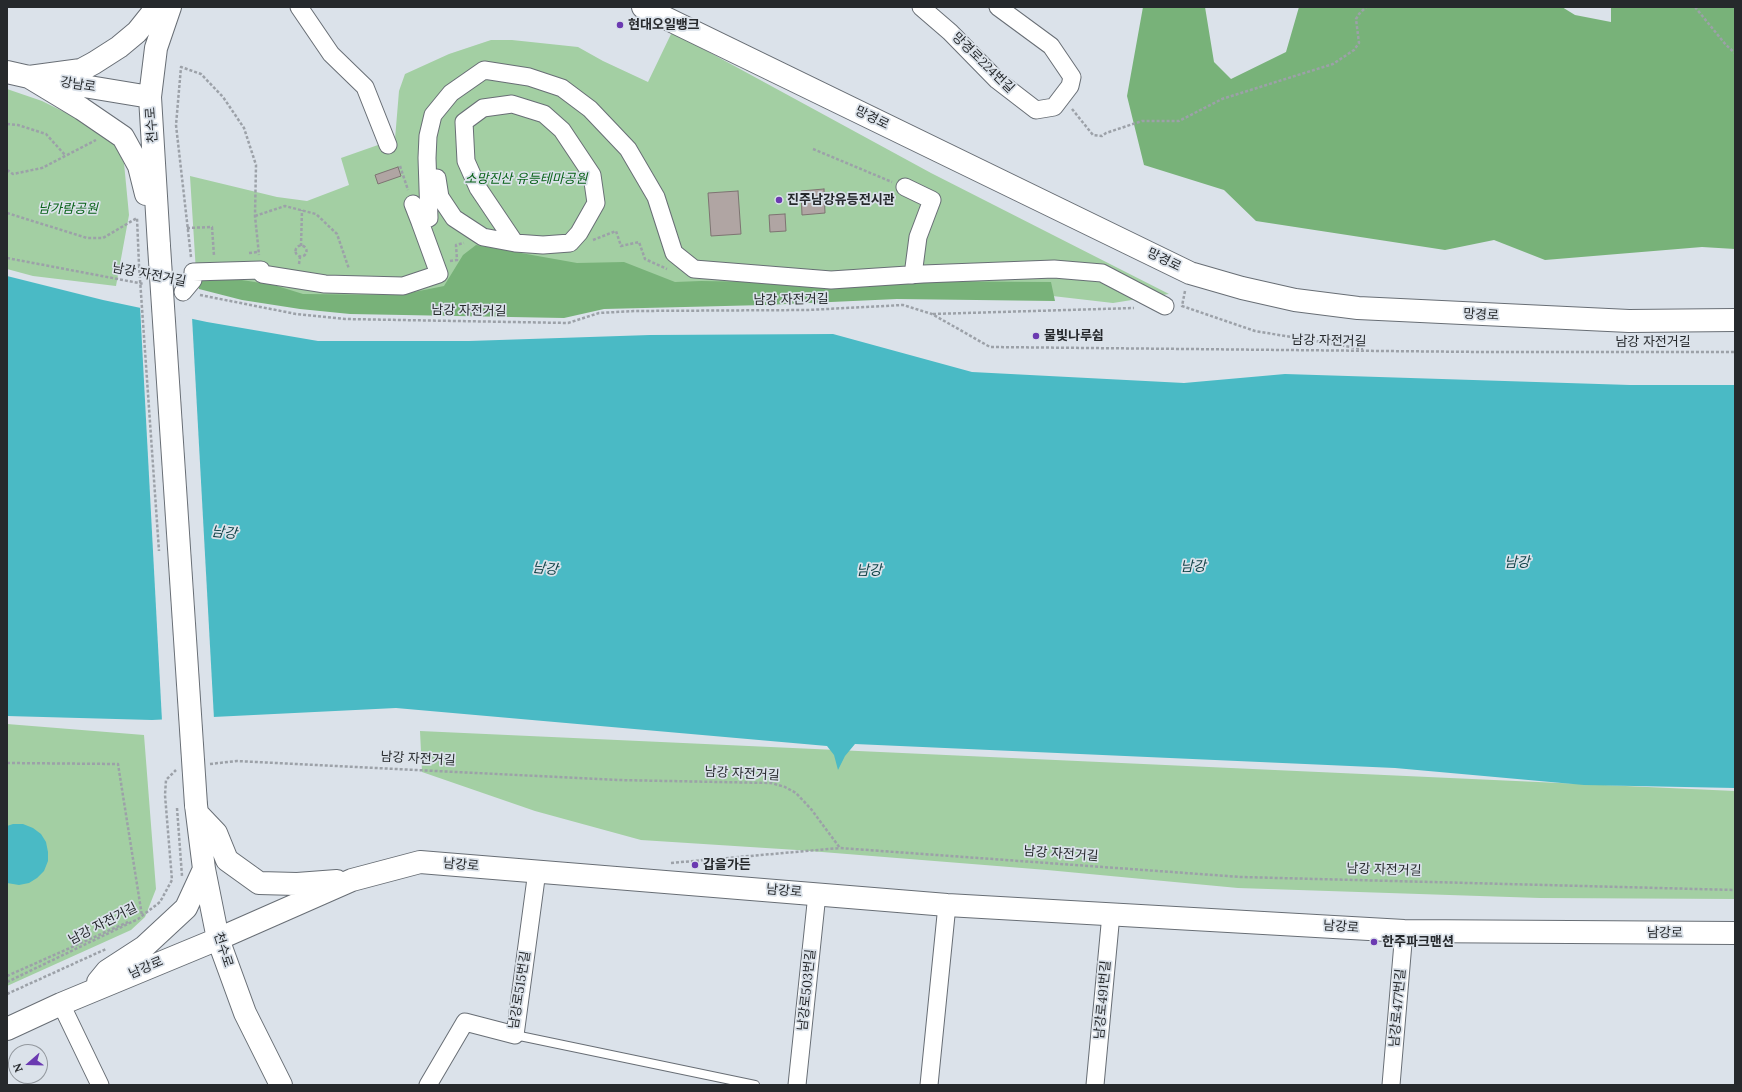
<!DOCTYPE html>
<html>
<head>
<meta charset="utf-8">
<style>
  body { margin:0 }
  #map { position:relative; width:1742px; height:1092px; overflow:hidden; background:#dbe2ea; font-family:Lora,serif }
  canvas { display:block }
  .frame { position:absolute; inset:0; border:8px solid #26292c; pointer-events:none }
  .north { position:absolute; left:8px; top:1044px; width:40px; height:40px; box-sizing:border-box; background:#dbe2ea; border:1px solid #93989e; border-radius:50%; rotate:250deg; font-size:11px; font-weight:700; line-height:16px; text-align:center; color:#26292c }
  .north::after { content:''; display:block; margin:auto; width:14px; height:18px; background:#6b3ab1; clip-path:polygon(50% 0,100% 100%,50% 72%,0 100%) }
</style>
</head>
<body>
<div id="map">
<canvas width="1742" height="1092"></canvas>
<div class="frame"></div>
<div class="north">N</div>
</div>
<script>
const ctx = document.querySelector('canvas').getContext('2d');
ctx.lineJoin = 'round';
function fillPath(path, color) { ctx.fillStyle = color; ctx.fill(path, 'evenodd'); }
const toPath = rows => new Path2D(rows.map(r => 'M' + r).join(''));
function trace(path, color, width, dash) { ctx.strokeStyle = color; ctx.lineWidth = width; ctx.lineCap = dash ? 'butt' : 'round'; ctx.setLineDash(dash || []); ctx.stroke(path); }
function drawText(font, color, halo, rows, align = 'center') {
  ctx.font = font + ' Lora,"Noto Sans KR",serif'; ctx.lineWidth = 3.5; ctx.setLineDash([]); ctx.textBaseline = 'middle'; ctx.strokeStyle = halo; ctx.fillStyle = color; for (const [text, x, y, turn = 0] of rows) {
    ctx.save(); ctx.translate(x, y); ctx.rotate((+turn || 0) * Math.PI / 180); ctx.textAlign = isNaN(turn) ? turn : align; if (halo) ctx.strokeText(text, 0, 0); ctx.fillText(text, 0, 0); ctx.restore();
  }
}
const green = toPath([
  [672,32,931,173,1169,294,1113,303,992,289,281,305,196,272,190,176,277,197,307,201,349,185,341,158,395,139,399,91,405,74,449,54,491,40,512,40,578,47,603,61,648,82],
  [7,89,42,101,109,134,124,163,129,215,116,286,33,276,7,269],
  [7,724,144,735,156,889,145,917,131,930,7,986],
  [420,731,1735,791,1735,899,1540,898,1238,888,1047,870,797,850,641,840,535,811,422,772]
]);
const forest = toPath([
  [1143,7,1205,7,1214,62,1231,79,1286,52,1299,7,1562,7,1575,15,1611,22,1611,7,1735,7,1735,249,1702,247,1545,260,1494,240,1445,250,1256,221,1224,190,1144,165,1127,96],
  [476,245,577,263,624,262,675,282,701,281,829,283,890,281,1051,282,1055,301,897,299,765,305,604,309,564,318,350,314,300,309,242,300,199,289,196,276,203,274,274,285,303,294,399,295,444,286,463,255]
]);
const water = toPath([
  [7,276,103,300,207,322,318,341,469,341,650,335,833,334,972,372,1184,383,1285,374,1630,385,1735,385,1735,788,1584,785,1395,768,855,744,845,756,838,770,834,755,827,746,396,708,152,720,7,716],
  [13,824,23,824,33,828,41,834,46,842,48,852,48,861,44,871,37,878,29,883,19,885,7,883,7,826]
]);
const pier = toPath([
  [140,306,192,317,214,719,162,721]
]);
const building = toPath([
  [398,167,401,176,378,184,375,175,398,167],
  [824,189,825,213,802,215,801,191,824,189],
  [738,191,741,234,711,236,708,193,738,191],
  [785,214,786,231,770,232,769,215,785,214]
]);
const path = toPath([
  [1695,7,1726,45,1735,53],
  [1072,109,1093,135,1102,136,1106,133,1142,121,1179,121,1222,99,1333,64,1354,50,1359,43,1356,19,1359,14,1366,7],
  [7,124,18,125,46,134,65,155],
  [813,149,892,182],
  [400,166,408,190],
  [7,170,13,174,42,168,96,140],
  [7,213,87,238,103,238,137,218,139,265],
  [255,216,285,206,316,214,337,234,349,269],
  [187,228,212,227,214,256],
  [593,240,616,231,621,246,639,242,645,259,667,269],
  '295.5 251a5.5 5.5 0 1 1 11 0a5.5 5.5 0 1 1-11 0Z',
  [301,246,302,210],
  [249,253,258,252],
  [191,257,176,125,181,67,201,74,223,97,244,128,256,165,255,216,259,255],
  [7,258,144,284],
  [450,261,457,260,456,245,464,243],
  [299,264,300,257],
  [1185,291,1182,306,1255,331,1363,349],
  [200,295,296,314,345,319,568,323,599,313,634,311,808,310,903,305,932,314,990,347,1482,352,1735,352],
  [933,314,1134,308],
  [7,763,118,764,142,916],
  [210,764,237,761,617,780,771,783,785,787,796,793,811,809,840,848,1241,877,1735,890],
  [671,863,840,848],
  [7,976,128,922],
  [7,982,138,919,160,902,172,880,165,795,166,780,176,770],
  [7,994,106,949]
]);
const lane = toPath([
  [515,1035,755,1085]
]);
const street = toPath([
  [299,7,331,54,365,87,388,145],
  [921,7,950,32,997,80,1036,110,1054,107,1070,86,1072,77,1051,46,998,7],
  [437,178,440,197,454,218,483,237,515,243,543,245,570,243,579,233,596,203,592,175,562,130,544,114,512,104,483,108,464,122,466,161,478,188,515,243],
  [905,187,932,200,918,237,913,275],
  [413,204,420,222],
  [262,274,325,284,403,286,439,274,420,222,429,218,427,158,428,136,433,115,451,93,484,70,529,77,562,88,590,109,628,149,656,197,674,253,694,269,831,280,923,274,1054,269,1102,273,1165,306],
  [183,292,193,280,193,272,261,270],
  [61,1004,100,1085],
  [428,1085,465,1022,515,1035,537,871],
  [797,1085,817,894],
  [929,1085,947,905],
  [1095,1085,1111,914],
  [1391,1085,1404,931]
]);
const secondary = toPath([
  [643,7,1190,273,1242,288,1295,300,1358,308,1629,321,1735,320],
  [7,72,29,77,150,97],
  [29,77,82,109,123,137,139,166,146,194],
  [29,77,81,70,94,63,119,47,137,32,157,7],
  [159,246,150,97,156,48,170,7],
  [196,805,204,869,218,939,245,1013,281,1085],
  [197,813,216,833,227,860,259,883,297,884,337,881],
  [98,982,107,971,144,947,186,908,204,869],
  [7,1029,61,1004,218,939,352,880,420,862,947,905,1404,931,1735,933]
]);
const pathBridge = toPath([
  [139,265,159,551],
  [177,808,182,876]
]);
const secondaryBridge = toPath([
  [159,246,196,805]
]);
const markers = [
  [620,25,4,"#6b3ab1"],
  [779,200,4,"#6b3ab1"],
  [1036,336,4,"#6b3ab1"],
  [695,865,4,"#6b3ab1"],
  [1374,942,4,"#6b3ab1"]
];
const poiNames = [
  ["현대오일뱅크",628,25],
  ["진주남강유등전시관",787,200],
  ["물빛나루쉼",1044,336],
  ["갑을가든",703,865],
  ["한주파크맨션",1382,942]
];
const streetNames = [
  ["망경로224번길",983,63,44],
  ["강남로",78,85,9],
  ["망경로",872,118,26],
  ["천수로",152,125,-94],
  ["망경로",1164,260,26],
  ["남강 자전거길",149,275,11],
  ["남강 자전거길",791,300,-1],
  ["남강 자전거길",469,311,1],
  ["망경로",1481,315,3],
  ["남강 자전거길",1329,341,1],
  ["남강 자전거길",1653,342],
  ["남강 자전거길",418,759,3],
  ["남강 자전거길",742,774,3],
  ["남강 자전거길",1061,854,4],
  ["남강로",461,865,5],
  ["남강 자전거길",1384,870,2],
  ["남강로",784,891,5],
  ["남강 자전거길",103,924,-27],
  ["남강로",1341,927,4],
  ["남강로",1665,933],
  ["천수로",223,950,72],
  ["남강로",146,968,-23],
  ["남강로515번길",520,990,-81],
  ["남강로503번길",807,990,-84],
  ["남강로491번길",1103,1000,-85],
  ["남강로477번길",1398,1008,-85]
];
const parkNames = [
  ["소망진산 유등테마공원",526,179],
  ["남가람공원",68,209]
];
const waterNames = [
  ["남강",224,533,6],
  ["남강",1517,563,-1],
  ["남강",1193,567,-1],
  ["남강",545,569,6],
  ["남강",869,571,-1]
];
fillPath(green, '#a3cfa3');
fillPath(forest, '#78b279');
fillPath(water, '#4abac5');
fillPath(pier, '#dbe2ea');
fillPath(building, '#b0a5a3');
trace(building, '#7e7472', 1);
trace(lane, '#686e75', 10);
trace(street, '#686e75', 19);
trace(secondary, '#686e75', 24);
trace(path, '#9ca1a8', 2.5, [3, 2]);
trace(lane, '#fff', 8);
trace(street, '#fff', 17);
trace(secondary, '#fff', 22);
trace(secondaryBridge, '#686e75', 24, []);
trace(pathBridge, '#9ca1a8', 2.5, [3, 2]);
trace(secondaryBridge, '#fff', 22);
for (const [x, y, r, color] of markers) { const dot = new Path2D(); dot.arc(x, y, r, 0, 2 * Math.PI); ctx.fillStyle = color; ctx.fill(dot); trace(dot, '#dbe2ea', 1.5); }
drawText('bold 13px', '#26292c', '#dbe2ea', poiNames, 'left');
drawText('13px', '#26292c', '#dbe2ea', streetNames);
drawText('italic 13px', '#096219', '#dbe2ea', parkNames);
drawText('italic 14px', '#124449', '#dbe2ea', waterNames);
</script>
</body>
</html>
